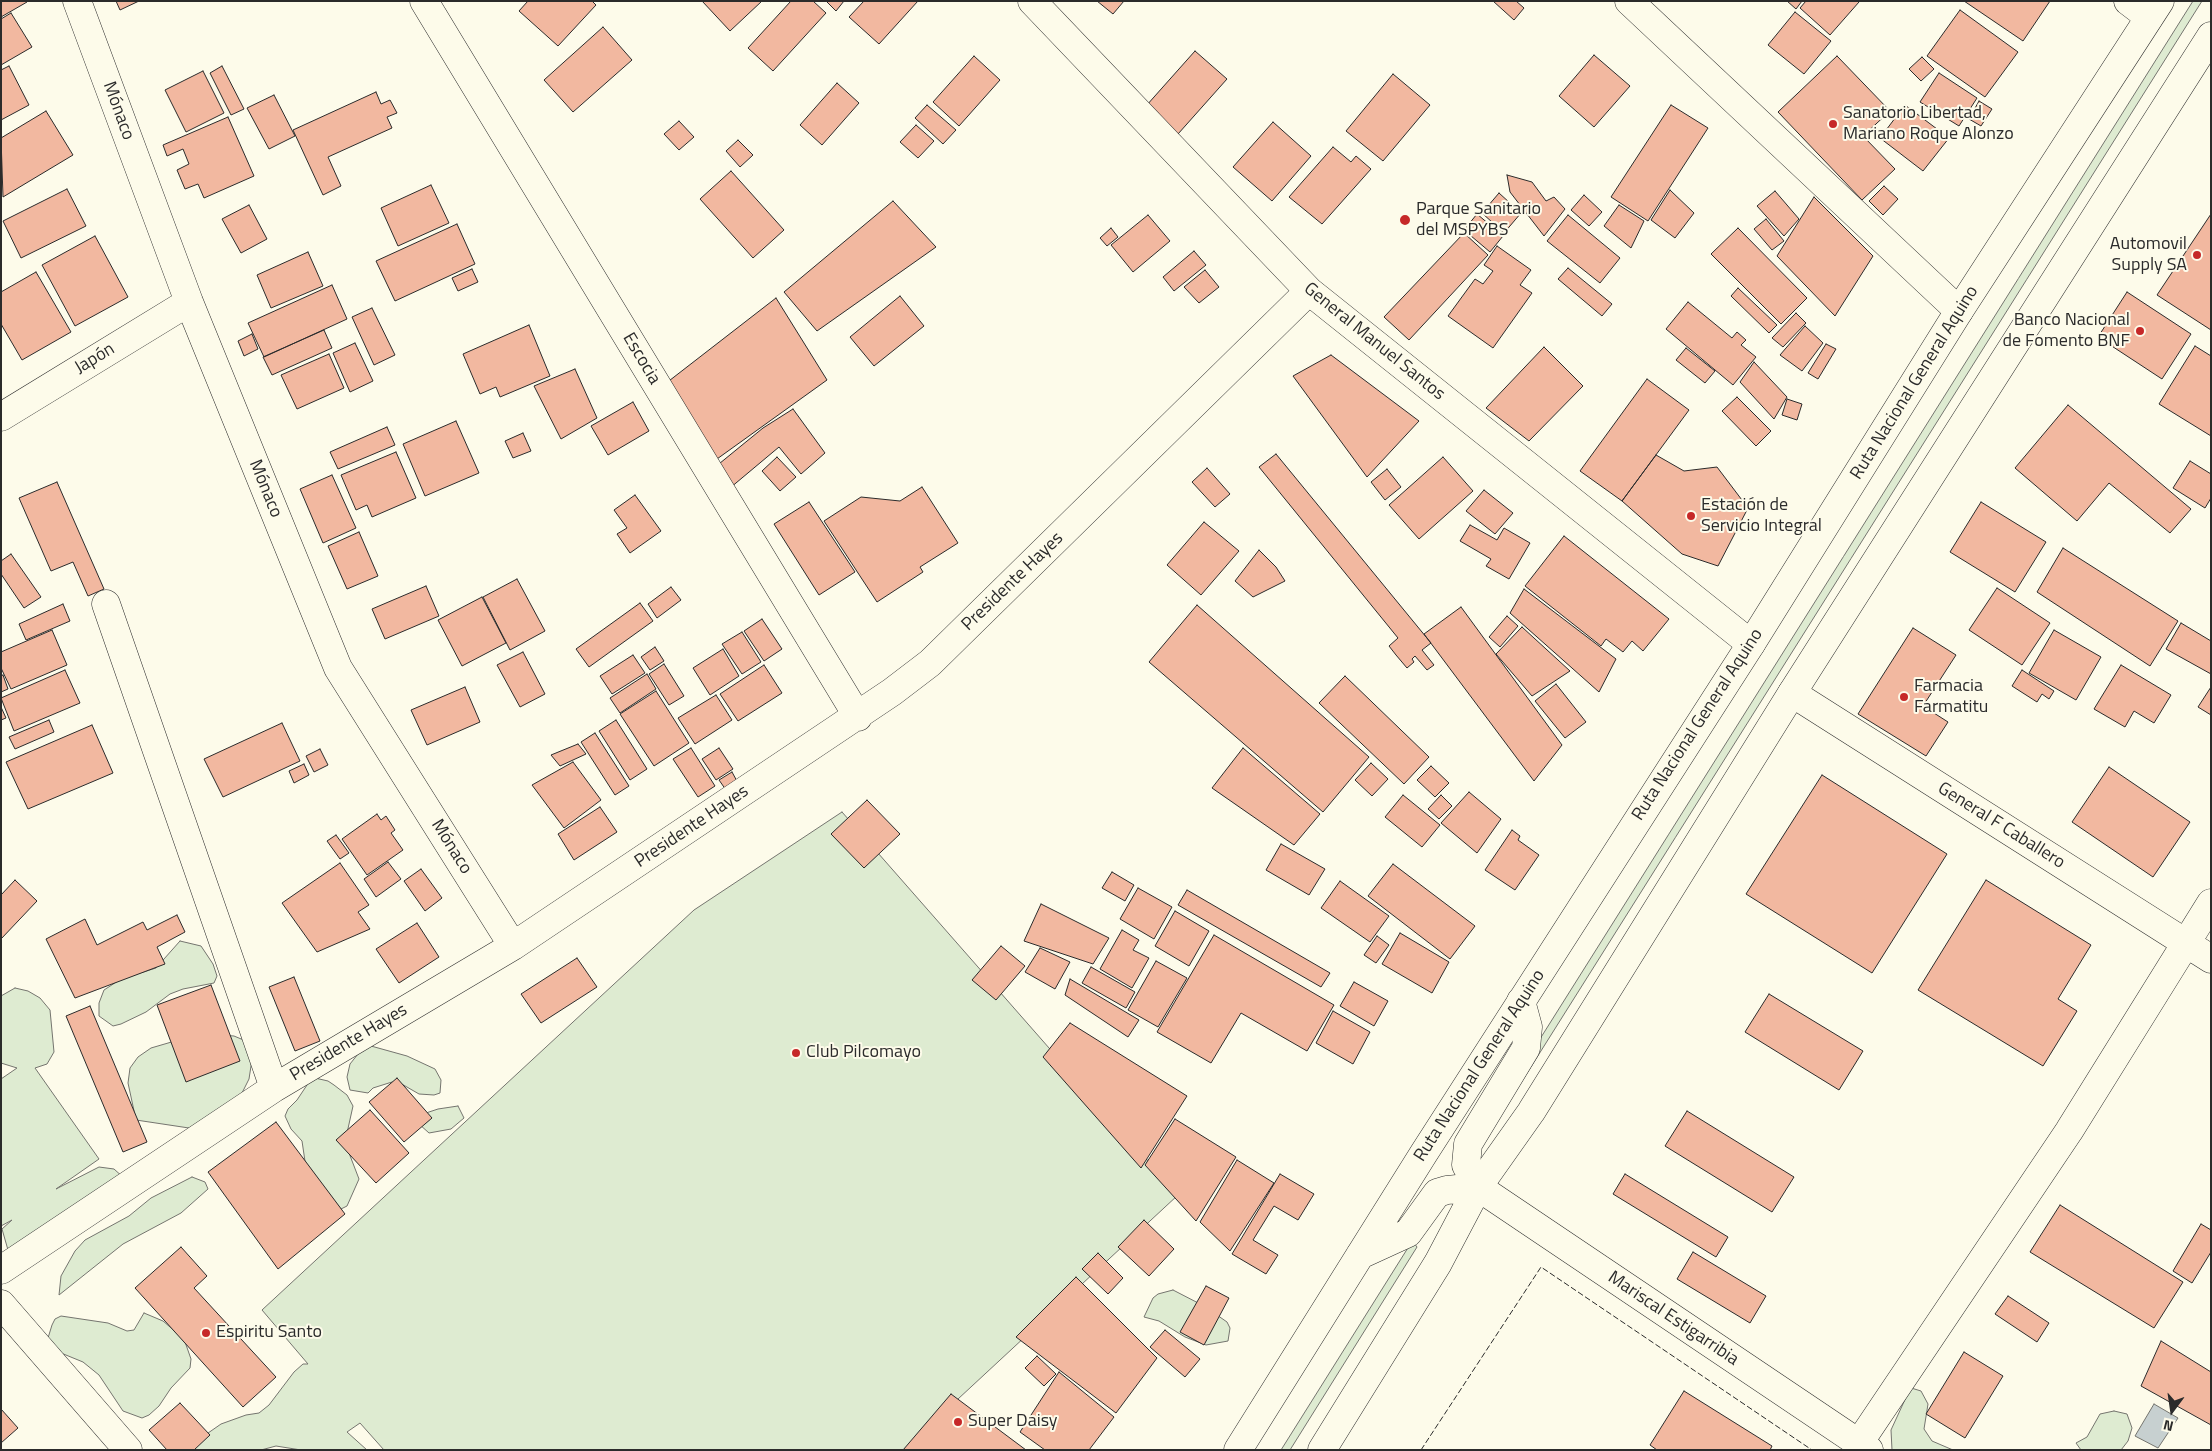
<!DOCTYPE html>
<html>
<head>
<meta charset="utf-8">
<style>
  body { margin:0 }
  #map { position:relative; width:2212px; height:1451px; overflow:hidden; background:#fdfbea; font-family:"Titillium Web",sans-serif }
  canvas { display:block }
  .frame { position:absolute; inset:0; border:2px solid #2b2b2b; pointer-events:none }
  .north { position:absolute; left:2147px; top:1386px; width:50px; height:50px; -webkit-text-stroke:4px #fdfbea; paint-order:stroke; rotate:194deg; font-size:14px; font-weight:700; line-height:20px; text-align:center; color:#2b2b2b }
  .north::after { content:''; display:block; margin:auto; width:18px; height:22px; background:#2b2b2b; clip-path:polygon(50% 0,100% 100%,50% 72%,0 100%) }
</style>
</head>
<body>
<div id="map">
<canvas width="2212" height="1451"></canvas>
<div class="frame"></div>
<div class="north">N</div>
</div>
<script>
const ctx = document.querySelector('canvas').getContext('2d');
ctx.lineJoin = 'round';
function fillPath(path, color) { ctx.fillStyle = color; ctx.fill(path, 'evenodd'); }
const toPath = rows => new Path2D(rows.map(r => 'M' + r).join(''));
function trace(path, color, width, dash) { ctx.strokeStyle = color; ctx.lineWidth = width; ctx.lineCap = dash ? 'butt' : 'round'; ctx.setLineDash(dash || []); ctx.stroke(path); }
function drawText(font, color, halo, rows, align = 'center') {
  ctx.font = font + ' "Titillium Web",sans-serif'; ctx.lineWidth = 4; ctx.setLineDash([]); ctx.textBaseline = 'middle'; ctx.strokeStyle = halo; ctx.fillStyle = color; for (const [text, x, y, turn = 0] of rows) {
    ctx.save(); ctx.translate(x, y); ctx.rotate((+turn || 0) * Math.PI / 180); ctx.textAlign = isNaN(turn) ? turn : align; if (halo) ctx.strokeText(text, 0, 0); ctx.fillText(text, 0, 0); ctx.restore();
  }
}
const green = toPath([
  [2193,1,2202,1,1500,1116,1494,1112,2193,1],
  [842,812,1178,1195,903,1450,384,1450,360,1423,347,1432,367,1450,301,1450,276,1446,261,1450,188,1450,188,1447,221,1424,246,1415,259,1413,269,1405,294,1372,303,1364,308,1364,262,1310,694,910,842,812],
  [180,941,201,946,213,964,217,976,214,983,183,989,170,994,146,1012,121,1024,113,1026,99,1016,99,1003,104,990,121,979,156,968,180,941],
  [15,988,28,991,40,998,50,1010,54,1052,47,1064,35,1068,99,1159,56,1189,99,1167,114,1169,124,1178,8,1250,2,1229,12,1220,1,1226,1,1079,17,1068,1,1063,1,996,15,988],
  [207,1034,234,1036,246,1041,253,1053,249,1079,236,1105,189,1128,136,1120,128,1083,130,1068,138,1057,151,1048,192,1036,207,1034],
  [371,1046,407,1056,435,1069,441,1080,440,1093,434,1095,419,1094,400,1083,392,1082,373,1088,368,1093,350,1090,347,1077,350,1064,358,1054,371,1046],
  [315,1078,328,1081,334,1085,347,1095,353,1106,347,1133,349,1153,359,1179,347,1206,341,1209,306,1168,302,1141,291,1129,285,1116,288,1109,297,1100,309,1082,315,1078],
  [458,1106,464,1118,451,1129,429,1133,419,1124,426,1113,438,1109,458,1106],
  [192,1177,205,1182,208,1189,181,1213,123,1244,59,1295,61,1276,75,1251,85,1240,129,1216,151,1198,192,1177],
  [1411,1243,1414,1243,1417,1247,1290,1450,1281,1450,1411,1243],
  [1173,1290,1204,1306,1227,1322,1230,1328,1228,1341,1206,1345,1185,1337,1159,1321,1144,1317,1153,1298,1158,1294,1173,1290],
  [144,1313,163,1321,184,1339,191,1359,190,1368,171,1388,159,1406,149,1415,142,1418,123,1411,99,1375,83,1362,61,1353,48,1338,52,1325,55,1319,61,1316,108,1323,127,1331,134,1330,144,1313],
  [1908,1387,1921,1391,1928,1404,1924,1429,1932,1441,1953,1450,1892,1450,1891,1430,1908,1393,1908,1387],
  [2114,1411,2127,1414,2132,1428,2128,1441,2121,1450,2081,1450,2076,1443,2087,1437,2100,1414,2114,1411]
]);
const water = toPath([
  [2154,1404,2178,1418,2158,1448,2135,1436,2154,1404]
]);
const building = toPath([
  [1,1,27,1,27,2,1,17,1,1],
  [116,1,139,1,120,10,116,1],
  [528,1,592,1,596,5,558,46,519,11,528,1],
  [702,1,762,1,730,31,702,1],
  [791,1,813,1,826,13,773,71,748,48,791,1],
  [826,1,844,1,836,11,826,1],
  [864,1,918,1,879,44,849,17,864,1],
  [1097,1,1124,1,1113,14,1097,1],
  [1493,1,1516,1,1524,8,1514,20,1493,1],
  [1787,1,1802,1,1796,9,1787,1],
  [1806,1,1858,1,1859,2,1830,35,1800,8,1806,1],
  [1964,1,2050,1,2023,41,1964,1],
  [1960,10,2018,52,1985,97,1927,56,1960,10],
  [1795,12,1831,41,1804,74,1768,45,1795,12],
  [11,13,32,47,1,65,1,19,11,13],
  [603,27,632,60,573,112,544,80,603,27],
  [1195,51,1227,79,1178,134,1146,106,1195,51],
  [1594,55,1630,86,1594,127,1559,96,1594,55],
  [974,56,1000,80,959,126,933,102,974,56],
  [1837,56,1890,111,1863,136,1895,169,1862,200,1778,112,1837,56],
  [1922,57,1934,69,1921,81,1909,69,1922,57],
  [9,66,29,105,1,120,1,70,9,66],
  [222,66,244,109,231,115,210,73,222,66],
  [203,71,224,113,186,132,165,90,203,71],
  [1939,73,1977,98,1959,126,1920,102,1939,73],
  [1393,74,1430,105,1383,161,1346,131,1393,74],
  [837,83,859,103,822,145,800,125,837,83],
  [376,92,381,104,390,100,397,113,387,117,392,128,328,157,341,186,323,195,293,130,376,92],
  [274,95,295,136,269,149,247,108,274,95],
  [1979,101,1992,109,1981,126,1969,119,1979,101],
  [927,105,956,130,943,144,915,118,927,105],
  [1671,105,1708,128,1648,221,1611,197,1671,105],
  [1905,105,1949,138,1923,171,1880,138,1905,105],
  [46,111,73,155,3,197,1,138,46,111],
  [228,117,254,176,204,198,198,184,185,189,177,170,189,164,183,149,167,156,163,145,228,117],
  [679,121,694,137,679,150,664,134,679,121],
  [1273,122,1311,156,1272,201,1233,167,1273,122],
  [916,125,934,141,918,158,900,142,916,125],
  [738,140,753,155,740,167,726,151,738,140],
  [1333,147,1351,162,1356,156,1371,169,1322,224,1289,197,1333,147],
  [731,171,784,230,753,258,700,199,731,171],
  [1507,175,1532,182,1546,201,1554,197,1565,209,1544,236,1510,192,1507,175],
  [431,185,449,223,398,246,381,208,431,185],
  [1884,186,1898,199,1883,215,1869,201,1884,186],
  [67,189,86,226,21,258,3,221,67,189],
  [1670,190,1694,213,1675,238,1651,220,1670,190],
  [1775,191,1799,219,1784,236,1757,206,1775,191],
  [1499,193,1521,213,1504,233,1482,213,1499,193],
  [1584,195,1602,212,1589,226,1571,210,1584,195],
  [1814,197,1873,256,1835,316,1777,256,1814,197],
  [893,201,936,247,817,331,784,292,893,201],
  [249,205,267,239,241,253,222,219,249,205],
  [1619,205,1644,221,1631,248,1604,226,1619,205],
  [1477,214,1503,236,1490,252,1464,230,1477,214],
  [2211,214,2211,330,2157,295,2211,214],
  [1148,215,1170,241,1133,272,1111,245,1148,215],
  [1568,215,1620,258,1600,283,1547,241,1568,215],
  [1766,219,1784,241,1772,250,1754,229,1766,219],
  [457,224,475,264,395,301,376,261,457,224],
  [1111,228,1118,237,1107,246,1100,238,1111,228],
  [1738,228,1807,298,1781,324,1711,254,1738,228],
  [1464,233,1488,255,1409,340,1384,317,1464,233],
  [95,236,128,297,75,326,42,265,95,236],
  [1497,246,1531,270,1520,285,1532,293,1493,348,1448,316,1475,279,1483,284,1493,271,1484,265,1497,246],
  [1194,251,1206,265,1174,291,1163,277,1194,251],
  [308,252,323,286,271,308,257,275,308,252],
  [1568,268,1612,304,1602,316,1558,279,1568,268],
  [472,269,478,282,458,291,452,278,472,269],
  [1205,270,1219,287,1199,303,1184,287,1205,270],
  [36,272,71,332,22,360,1,324,1,292,36,272],
  [332,285,347,319,264,357,248,323,332,285],
  [1738,288,1777,325,1769,333,1731,296,1738,288],
  [2127,292,2191,334,2162,379,2098,337,2127,292],
  [900,296,924,326,874,366,850,337,900,296],
  [776,298,827,380,710,464,665,384,776,298],
  [1688,302,1732,338,1737,332,1746,340,1741,345,1756,357,1733,385,1666,329,1688,302],
  [372,308,395,355,374,365,352,317,372,308],
  [1796,313,1806,323,1783,347,1772,338,1796,313],
  [529,325,550,376,500,397,496,387,480,394,463,354,529,325],
  [1805,326,1823,343,1802,371,1780,355,1805,326],
  [324,330,332,348,272,375,263,357,324,330],
  [252,334,258,349,244,356,238,341,252,334],
  [355,343,373,381,350,392,333,353,355,343],
  [1826,344,1836,349,1818,379,1808,373,1826,344],
  [2195,346,2211,356,2211,436,2159,404,2195,346],
  [1544,347,1583,386,1529,441,1486,408,1544,347],
  [1686,348,1715,371,1705,383,1676,360,1686,348],
  [329,354,344,388,297,409,281,375,329,354],
  [1331,355,1419,421,1367,477,1293,376,1331,355],
  [1754,362,1787,397,1774,419,1740,382,1754,362],
  [575,369,597,418,561,439,534,386,575,369],
  [1647,379,1689,410,1622,501,1580,471,1647,379],
  [1737,397,1771,431,1756,446,1722,411,1737,397],
  [1787,399,1802,404,1797,420,1782,415,1787,399],
  [633,402,649,431,608,455,591,426,633,402],
  [2068,405,2191,509,2170,533,2109,483,2077,521,2015,468,2068,405],
  [793,409,825,453,801,474,779,447,730,488,714,468,763,428,793,409],
  [456,421,479,473,425,496,403,444,456,421],
  [387,427,395,445,338,469,330,452,387,427],
  [523,433,531,451,513,458,505,441,523,433],
  [396,452,416,498,372,517,367,505,356,510,341,475,396,452],
  [1276,454,1431,643,1422,650,1434,665,1427,670,1415,656,1412,659,1414,662,1407,668,1396,655,1389,646,1398,638,1259,467,1276,454],
  [1656,455,1684,471,1717,467,1748,508,1718,566,1682,554,1622,501,1656,455],
  [777,457,796,477,780,491,762,471,777,457],
  [1443,457,1473,491,1419,539,1389,505,1443,457],
  [2190,461,2211,474,2211,498,2205,508,2173,488,2190,461],
  [1207,468,1230,494,1215,507,1192,482,1207,468],
  [1387,469,1401,487,1385,500,1371,482,1387,469],
  [332,475,356,528,323,543,300,489,332,475],
  [57,482,104,589,88,596,73,562,51,571,19,498,57,482],
  [922,487,958,543,920,567,923,572,877,602,824,521,861,497,900,501,922,487],
  [1484,490,1513,513,1495,534,1466,511,1484,490],
  [635,495,661,531,630,553,617,534,627,528,614,510,635,495],
  [809,502,855,572,819,595,774,524,809,502],
  [1981,502,2046,542,2015,592,1950,552,1981,502],
  [1204,522,1239,551,1201,595,1167,565,1204,522],
  [1470,525,1497,540,1504,528,1530,543,1509,579,1486,566,1491,559,1460,541,1470,525],
  [359,532,378,576,347,589,328,546,359,532],
  [1564,536,1669,619,1643,651,1632,641,1623,652,1606,639,1601,646,1525,586,1564,536],
  [2063,548,2178,621,2150,666,2037,592,2063,548],
  [1259,550,1276,567,1285,581,1253,597,1235,581,1259,550],
  [11,554,41,597,24,608,1,574,1,561,11,554],
  [517,579,545,631,510,650,483,597,517,579],
  [426,586,439,616,385,639,372,609,426,586],
  [671,587,681,600,657,618,648,604,671,587],
  [1997,588,2050,623,2022,665,1969,630,1997,588],
  [1524,589,1616,659,1599,692,1510,613,1524,589],
  [482,597,506,643,462,666,438,620,482,597],
  [640,603,653,621,589,667,576,649,640,603],
  [63,604,70,621,26,640,19,624,63,604],
  [1197,605,1369,757,1323,812,1149,662,1197,605],
  [1461,607,1562,745,1534,781,1424,634,1461,607],
  [1507,616,1518,626,1500,647,1489,637,1507,616],
  [762,619,782,649,764,661,744,631,762,619],
  [2181,623,2211,641,2211,674,2166,649,2181,623],
  [1522,627,1570,671,1532,696,1496,654,1522,627],
  [1913,628,1956,655,1923,706,1948,722,1926,756,1858,714,1913,628],
  [52,630,67,665,11,689,1,668,1,652,52,630],
  [2054,630,2101,657,2076,700,2029,673,2054,630],
  [742,632,761,662,742,674,722,644,742,632],
  [655,647,664,661,650,670,641,657,655,647],
  [723,649,739,676,710,695,693,668,723,649],
  [523,652,545,694,520,707,497,665,523,652],
  [633,655,645,673,612,694,600,676,633,655],
  [664,664,684,696,669,705,649,674,664,664],
  [764,665,782,693,738,721,720,694,764,665],
  [2121,665,2171,695,2154,723,2134,711,2125,727,2094,709,2121,665],
  [65,670,80,703,14,731,1,698,65,670],
  [2022,670,2054,691,2049,699,2042,694,2037,702,2012,686,2022,670],
  [647,674,656,689,620,713,610,698,647,674],
  [3,675,8,689,1,692,1,676,3,675],
  [1345,676,1429,757,1404,784,1319,703,1345,676],
  [1556,684,1586,722,1565,738,1535,701,1556,684],
  [465,687,480,722,427,745,411,710,465,687],
  [2211,687,2211,715,2198,707,2211,687],
  [656,691,689,743,654,766,620,714,656,691],
  [716,695,732,720,695,744,678,718,716,695],
  [1,707,6,718,1,720,1,707],
  [49,720,54,732,15,749,9,737,49,720],
  [616,720,647,769,630,780,599,731,616,720],
  [282,723,300,761,223,797,204,759,282,723],
  [92,725,113,773,28,809,6,762,92,725],
  [595,733,629,786,615,795,581,742,595,733],
  [578,744,586,754,560,766,551,755,578,744],
  [691,748,715,786,698,797,673,759,691,748],
  [719,748,733,769,716,780,702,759,719,748],
  [1243,748,1320,814,1294,845,1212,788,1243,748],
  [320,749,328,765,314,772,306,756,320,749],
  [573,762,601,800,564,828,532,785,573,762],
  [1371,763,1388,779,1372,796,1355,780,1371,763],
  [304,764,309,775,294,783,289,771,304,764],
  [1431,766,1449,783,1435,797,1417,780,1431,766],
  [2109,767,2190,822,2153,877,2072,822,2109,767],
  [732,772,738,783,726,790,719,780,732,772],
  [1822,775,1947,854,1872,973,1746,894,1822,775],
  [1469,792,1501,819,1477,853,1441,823,1469,792],
  [1403,795,1440,825,1422,847,1385,817,1403,795],
  [1441,795,1452,806,1439,819,1428,809,1441,795],
  [867,800,900,834,864,868,831,834,867,800],
  [600,807,617,832,574,860,558,834,600,807],
  [377,814,381,820,386,816,395,830,391,833,403,850,367,875,342,839,377,814],
  [1512,830,1520,836,1518,840,1539,855,1515,890,1485,870,1512,830],
  [336,835,349,853,340,859,327,841,336,835],
  [1281,844,1325,869,1309,895,1266,870,1281,844],
  [388,862,401,879,376,897,364,879,388,862],
  [340,863,369,905,358,912,370,929,317,952,282,903,340,863],
  [1393,864,1475,926,1450,959,1368,896,1393,864],
  [421,869,442,898,425,911,404,881,421,869],
  [1112,872,1134,885,1125,901,1102,888,1112,872],
  [15,880,37,901,1,939,1,895,15,880],
  [1986,880,2091,945,2058,999,2077,1011,2043,1066,1918,990,1986,880],
  [1340,881,1389,916,1370,942,1321,908,1340,881],
  [1138,888,1172,907,1154,939,1120,919,1138,888],
  [1187,890,1330,973,1321,987,1178,905,1187,890],
  [1041,904,1109,938,1093,964,1024,941,1041,904],
  [1175,911,1209,931,1189,966,1155,946,1175,911],
  [177,915,185,932,157,947,165,964,75,998,46,939,85,919,97,945,143,922,147,930,177,915],
  [417,923,439,957,399,983,376,949,417,923],
  [1122,930,1139,940,1133,950,1149,958,1132,988,1100,969,1122,930],
  [1400,933,1449,962,1432,993,1382,964,1400,933],
  [1214,935,1334,1005,1307,1051,1241,1013,1211,1063,1157,1032,1214,935],
  [1377,936,1389,945,1376,963,1364,955,1377,936],
  [1001,946,1025,966,996,1000,972,980,1001,946],
  [1040,948,1070,962,1055,989,1025,972,1040,948],
  [577,958,597,987,541,1023,521,994,577,958],
  [1156,961,1187,978,1158,1027,1128,1010,1156,961],
  [1091,967,1135,992,1126,1008,1082,983,1091,967],
  [294,977,320,1041,295,1051,269,987,294,977],
  [1070,979,1139,1020,1128,1037,1065,995,1070,979],
  [1354,982,1388,1001,1374,1026,1340,1006,1354,982],
  [211,985,240,1061,186,1082,157,1005,211,985],
  [1769,994,1863,1051,1839,1090,1745,1032,1769,994],
  [90,1006,147,1142,123,1152,66,1016,90,1006],
  [1333,1011,1370,1032,1353,1064,1316,1043,1333,1011],
  [1070,1023,1187,1096,1141,1168,1043,1057,1070,1023],
  [397,1078,432,1118,404,1142,369,1102,397,1078],
  [370,1110,409,1153,376,1183,336,1140,370,1110],
  [1687,1111,1794,1177,1772,1212,1665,1146,1687,1111],
  [1175,1119,1236,1157,1196,1221,1145,1165,1175,1119],
  [276,1122,345,1214,278,1269,208,1172,276,1122],
  [1237,1160,1274,1183,1230,1251,1200,1222,1237,1160],
  [1280,1174,1314,1194,1298,1220,1274,1206,1253,1240,1278,1255,1266,1274,1232,1254,1280,1174],
  [1625,1174,1728,1237,1716,1257,1613,1194,1625,1174],
  [2060,1205,2183,1282,2154,1328,2030,1252,2060,1205],
  [1144,1220,1174,1249,1149,1276,1118,1247,1144,1220],
  [2201,1224,2211,1230,2211,1252,2192,1283,2173,1271,2201,1224],
  [181,1247,207,1276,194,1288,276,1377,243,1407,135,1288,181,1247],
  [1693,1252,1766,1296,1750,1323,1677,1279,1693,1252],
  [1098,1253,1123,1278,1108,1294,1082,1269,1098,1253],
  [1076,1277,1157,1358,1116,1413,1016,1337,1076,1277],
  [1206,1286,1229,1298,1204,1345,1180,1332,1206,1286],
  [2008,1296,2049,1323,2037,1342,1995,1314,2008,1296],
  [1165,1330,1200,1359,1185,1377,1150,1347,1165,1330],
  [2161,1341,2211,1372,2211,1425,2141,1386,2161,1341],
  [1964,1352,2003,1376,1965,1438,1926,1414,1964,1352],
  [1037,1356,1056,1374,1044,1386,1025,1368,1037,1356],
  [1059,1372,1114,1417,1089,1450,1045,1450,1020,1432,1059,1372],
  [1684,1391,1772,1446,1770,1450,1657,1450,1650,1445,1684,1391],
  [951,1394,1026,1450,903,1450,951,1394],
  [180,1403,210,1435,194,1450,167,1450,149,1430,180,1403],
  [1,1409,18,1428,1,1443,1,1409]
]);
const street = toPath([
  [77,1,189,302,338,668,513,946],
  [424,1,858,717],
  [1032,1,1309,291,1751,644],
  [1629,1,1959,311],
  [2128,1,2149,17],
  [1,417,189,302],
  [106,604,274,1088],
  [1792,693,2211,959],
  [1,1270,274,1088,513,946,892,692,930,663,1309,291],
  [1859,1443,2069,1131,2211,903]
]);
const secondary = toPath([
  [1521,1001,1528,1027,1526,1048,1468,1144,1466,1165,1478,1187,1869,1450],
  [1,1304,128,1450]
]);
const highway = toPath([
  [1360,1255,1408,1233,1437,1193,1447,1190,1478,1187],
  [1238,1450,1424,1153,1751,644,1959,311,2160,1],
  [1322,1450,1438,1263,1478,1187,1531,1112,1792,693,2211,36]
]);
const fence = toPath([
  [1421,1450,1541,1267,1812,1450]
]);
const markers = [
  [1833,124,5,"#c62828"],
  [1405,220,6,"#c62828"],
  [2197,255,5,"#c62828"],
  [2140,331,5,"#c62828"],
  [1691,516,5,"#c62828"],
  [1904,697,5,"#c62828"],
  [796,1053,5,"#c62828"],
  [206,1333,5,"#c62828"],
  [958,1422,5,"#c62828"]
];
const streetNames = [
  ["Mónaco",118,111,70],
  ["General Manuel Santos",1374,342,39],
  ["Japón",95,359,-31],
  ["Escocia",641,359,59],
  ["Ruta Nacional General Aquino",1915,383,-58],
  ["Mónaco",265,489,68],
  ["Presidente Hayes",1013,582,-44],
  ["Ruta Nacional General Aquino",1698,725,-57],
  ["General F Caballero",2001,826,32],
  ["Presidente Hayes",692,827,-34],
  ["Mónaco",451,847,58],
  ["Presidente Hayes",349,1043,-31],
  ["Ruta Nacional General Aquino",1480,1066,-57],
  ["Mariscal Estigarribia",1673,1319,34]
];
const poiNames = [
  ["Sanatorio Libertad,",1843,114],
  ["Mariano Roque Alonzo",1843,135],
  ["Parque Sanitario",1416,210],
  ["del MSPYBS",1416,231],
  ["Automovil",2187,245,"right"],
  ["Supply SA",2187,266,"right"],
  ["Banco Nacional",2130,321,"right"],
  ["de Fomento BNF",2130,342,"right"],
  ["Estación de",1701,506],
  ["Servicio Integral",1701,527],
  ["Farmacia",1914,687],
  ["Farmatitu",1914,708],
  ["Club Pilcomayo",806,1053],
  ["Espiritu Santo",216,1333],
  ["Super Daisy",968,1422]
];
fillPath(green, '#deebd1');
trace(green, '#74746e', 1);
fillPath(water, '#c7d0d0');
trace(water, '#74746e', 1);
fillPath(building, '#f2b8a0');
trace(building, '#2b2b2b', 1);
trace(street, '#2b2b2b', 29);
trace(secondary, '#2b2b2b', 29);
trace(highway, '#2b2b2b', 29);
trace(street, '#fdfbea', 28);
trace(secondary, '#fdfbea', 28);
trace(highway, '#fdfbea', 28);
trace(fence, '#2b2b2b', 1, [6, 2.5]);
for (const [x, y, r, color] of markers) { const dot = new Path2D(); dot.arc(x, y, r, 0, 2 * Math.PI); ctx.fillStyle = color; ctx.fill(dot); trace(dot, '#fdfbea', 2); }
drawText('18px', '#2b2b2b', '#fdfbea', streetNames);
drawText('18px', '#2b2b2b', '#fdfbea', poiNames, 'left');
</script>
</body>
</html>
